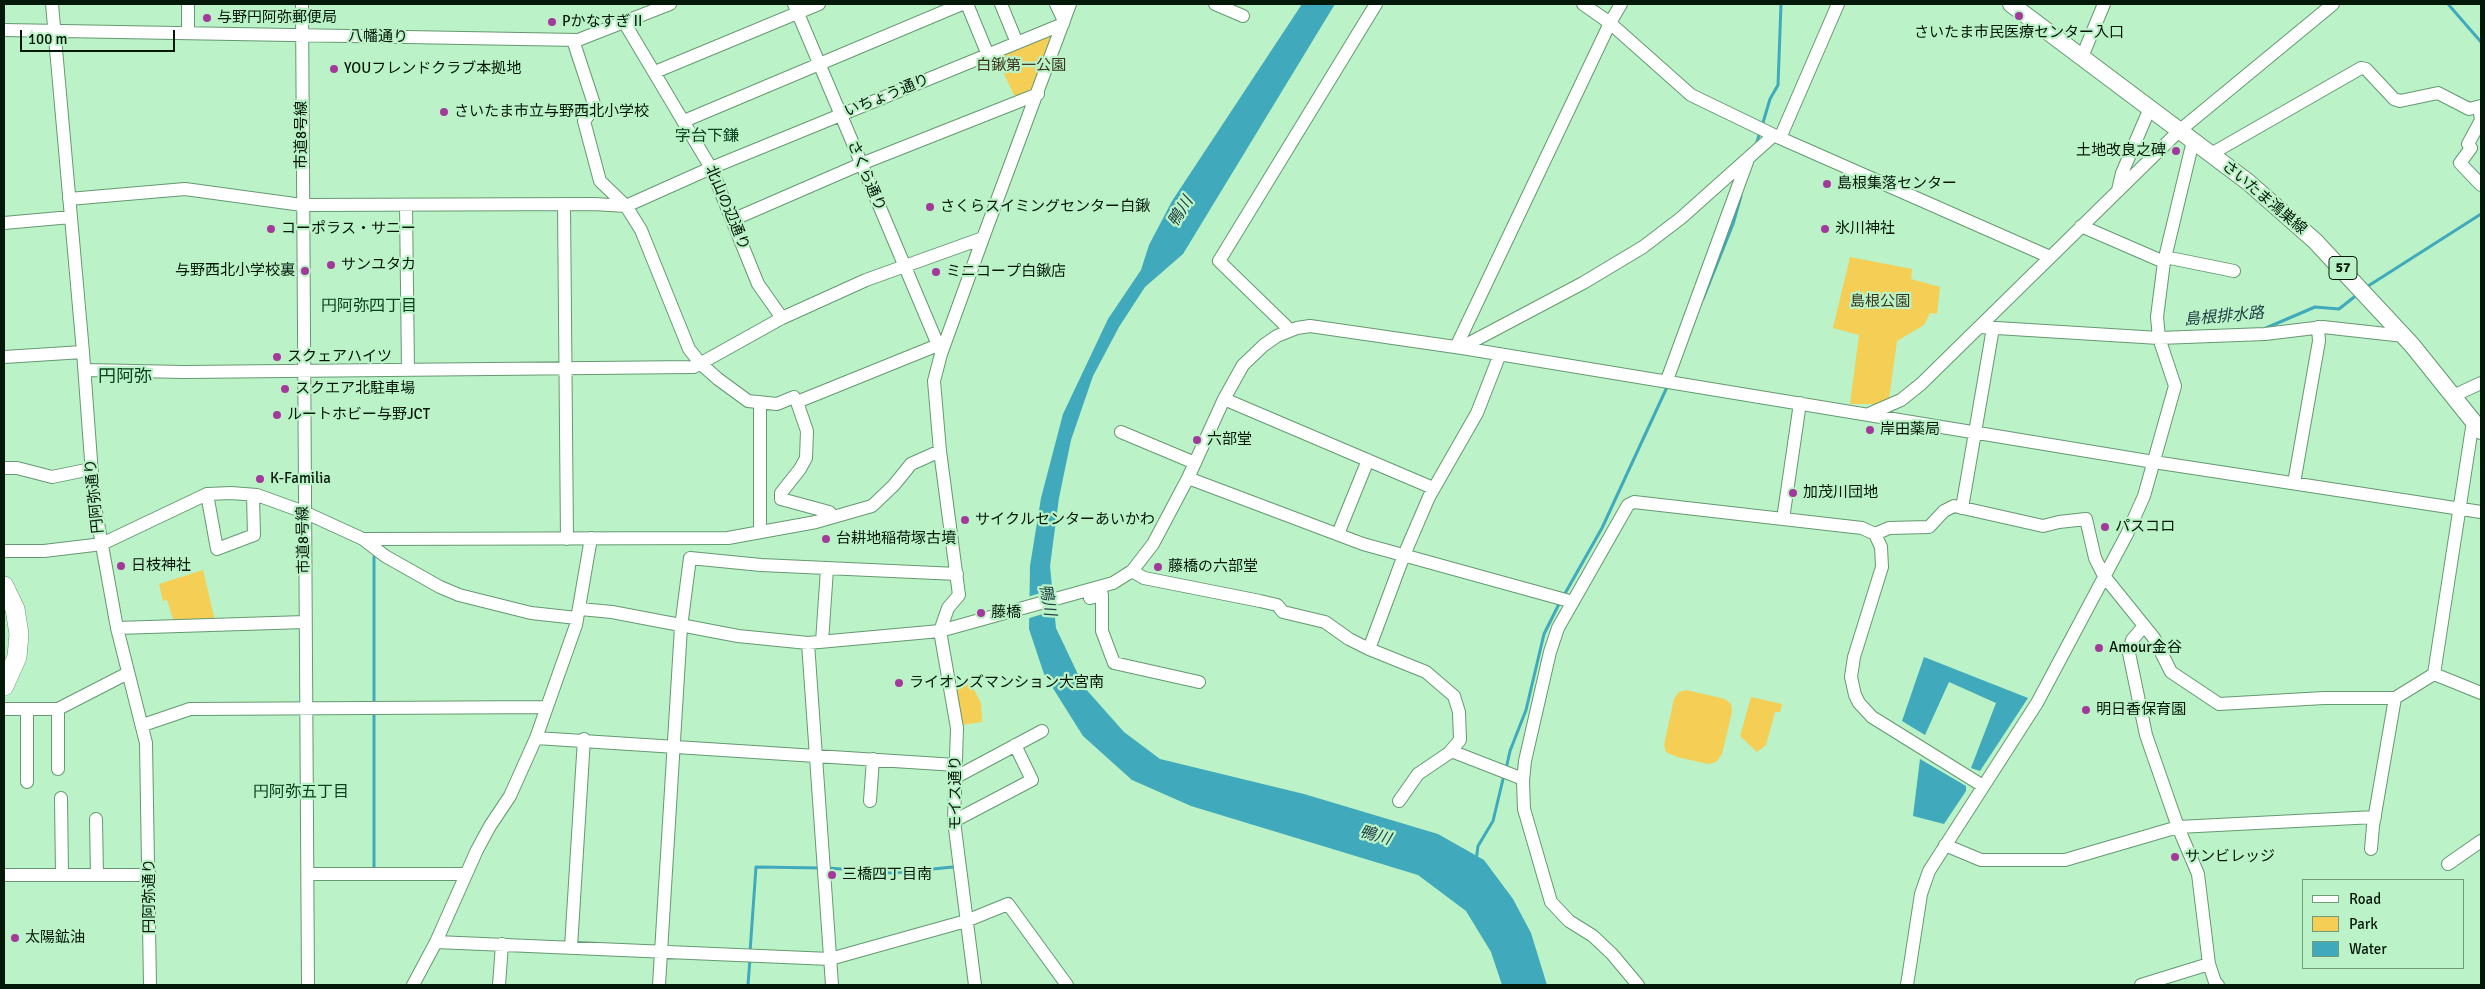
<!DOCTYPE html>
<html>
<head>
<meta charset="utf-8">
<style>
  body { margin:0 }
  #map { position:relative; width:2485px; height:989px; overflow:hidden; background:#bbf2c7; font-family:Signika,sans-serif }
  canvas { display:block }
  .frame { position:absolute; inset:0; border:5px solid #041809; pointer-events:none }
  .legend { position:absolute; left:2302px; top:879px; width:162px; height:90px; box-sizing:border-box; background:#bbf2c7; border:1px solid #729b7b; margin:0; padding:6px 9px; list-style:none; font-size:15px; color:#041809 }
  .legend li { display:flex; align-items:center; gap:10px; height:25px }
  .legend b { width:25px; border:1px solid #729b7b }
  .scale { position:absolute; left:20px; top:30px; width:155px; height:22px; box-sizing:border-box; border:2px solid #041809; border-top:0; padding-left:6px; font-size:15px; line-height:18px; white-space:nowrap; color:#041809; -webkit-text-stroke:4px #bbf2c7; paint-order:stroke }
</style>
</head>
<body>
<div id="map">
<canvas width="2485" height="989"></canvas>
<div class="frame"></div>
<ul class="legend">
<li><b style="height:6px;background:#fff"></b>Road</li>
<li><b style="height:14px;background:#f4ce55"></b>Park</li>
<li><b style="height:14px;background:#40aabc"></b>Water</li>
</ul>
<div class="scale">100 m</div>
</div>
<script>
const ctx = document.querySelector('canvas').getContext('2d');
ctx.lineJoin = 'round';
function fillPath(path, color) { ctx.fillStyle = color; ctx.fill(path, 'evenodd'); }
const toPath = rows => new Path2D(rows.map(r => 'M' + r).join(''));
function trace(path, color, width, dash) { ctx.strokeStyle = color; ctx.lineWidth = width; ctx.lineCap = dash ? 'butt' : 'round'; ctx.setLineDash(dash || []); ctx.stroke(path); }
function drawText(font, color, halo, rows, align = 'center') {
  ctx.font = font + ' Signika,"Noto Sans JP",sans-serif'; ctx.lineWidth = 4.5; ctx.setLineDash([]); ctx.textBaseline = 'middle'; ctx.strokeStyle = halo; ctx.fillStyle = color; for (const [text, x, y, turn = 0] of rows) {
    ctx.save(); ctx.translate(x, y); ctx.rotate((+turn || 0) * Math.PI / 180); ctx.textAlign = isNaN(turn) ? turn : align; if (halo) ctx.strokeText(text, 0, 0); ctx.fillText(text, 0, 0); ctx.restore();
  }
}
const green = toPath([
  [1047,34,1052,39,1032,91,1015,97,995,55],
  [1850,257,1912,269,1911,279,1940,287,1937,314,1930,313,1924,325,1897,341,1889,399,1878,404,1850,404,1859,335,1833,328],
  [203,570,215,621,174,622,167,600,163,601,159,584],
  [971,684,981,703,982,722,961,725,955,686],
  [1686,690,1725,699,1731,704,1732,712,1722,754,1716,762,1708,764,1677,757,1666,752,1664,745,1674,699,1679,692],
  [1751,697,1782,704,1780,712,1775,712,1766,745,1757,752,1740,736]
]);
const water = toPath([
  [1302,4,1335,4,1183,254,1145,287,1119,327,1093,376,1071,440,1059,498,1050,566,1056,628,1084,687,1124,732,1160,759,1304,794,1438,834,1484,860,1513,899,1531,933,1547,985,1502,985,1491,952,1466,911,1418,875,1191,806,1132,780,1083,736,1044,674,1029,629,1030,566,1041,498,1063,414,1108,319,1141,270,1149,245,1172,201],
  [1924,657,2028,698,1980,771,1971,768,1996,703,1949,682,1925,735,1902,721],
  [1920,759,1966,786,1966,791,1944,824,1913,816]
]);
const pier = toPath([
  [1054,589,1056,610,1026,619,1027,597]
]);
const stream = toPath([
  [2448,4,2481,42],
  [1762,126,1770,99,1778,85,1781,4],
  [1756,145,1760,132],
  [2365,288,2481,214],
  [1703,299,1733,224,1741,196],
  [2266,328,2315,307,2339,309,2358,294],
  [374,557,374,703],
  [1563,597,1602,528,1668,385],
  [374,712,374,868],
  [1506,769,1510,751,1526,710,1544,634,1560,602],
  [1476,861,1478,846,1493,821,1504,775],
  [828,868,893,873,953,867],
  [750,952,756,867,822,868],
  [748,985,750,958]
]);
const minor = toPath([
  [52,4,83,352,94,501,117,628,146,743,150,985],
  [188,4,188,33],
  [302,4,308,985],
  [794,4,941,352],
  [967,4,988,55],
  [1001,4,1017,43],
  [1056,4,1064,21],
  [1215,4,1243,16],
  [1583,4,1610,23,1691,95,1780,138,2050,257],
  [624,22,711,168,758,284,782,318],
  [4,30,578,40,670,4],
  [573,40,595,107,584,121,600,181,626,206,641,230,689,349,701,364,718,379,748,401,777,404,794,397,797,402,938,345],
  [2082,57,2104,4],
  [655,72,819,4],
  [2479,107,2481,120,2468,144,2471,148,2460,163,2481,185],
  [684,121,962,4],
  [1780,138,1838,4],
  [2211,154,2361,68,2366,69,2394,99,2400,101,2438,93,2469,109,2481,106],
  [2118,190,2122,173,2150,108],
  [69,199,185,189,302,205,594,204,626,206,711,168,1063,24],
  [564,204,567,539],
  [406,205,408,370],
  [732,220,861,164,1038,94],
  [4,223,71,217],
  [2081,226,2164,262],
  [2165,257,2234,271],
  [1980,327,2159,338,2265,334,2323,327,2404,336],
  [1290,330,1219,261,1376,4],
  [1456,347,1610,23,1621,4],
  [1462,347,1583,283,1643,247,1681,218,1774,135],
  [4,357,83,352],
  [85,370,184,372,694,367,782,318,866,280,983,238],
  [1667,380,1747,162],
  [2453,396,2481,383],
  [1224,399,1433,488],
  [760,402,760,532],
  [797,402,807,431,806,458,800,469,781,493,781,499,829,512,834,517],
  [1871,413,1901,400,1921,384,2179,131,2333,4],
  [1121,432,1195,463],
  [4,468,17,468,52,477,91,469],
  [1188,478,1363,544,1573,602],
  [2294,483,2319,341,2318,327],
  [207,494,217,549,254,535,253,495],
  [1962,508,1993,328],
  [1783,519,1800,403],
  [1338,534,1368,460],
  [1875,534,1889,528,1929,527,1944,511,1954,506,2043,526,2059,522,2086,519,2095,558,2104,576,2154,638,2171,672,2219,704,2324,698,2395,698],
  [363,539,728,538,816,522,872,506,894,485,911,464,940,451],
  [4,551,44,551,94,545,106,542,207,494,231,493,257,495,304,512,363,539,385,556,440,587,459,595,531,613,577,618],
  [1132,571,1144,578,1260,601,1277,605,1283,612,1325,622,1349,639,1369,649,1426,672,1454,696,1459,712,1460,740,1449,753,1418,774,1399,801],
  [1090,598,1102,595,1102,631,1114,663,1199,682],
  [580,609,612,612,738,636,808,643,940,631,1113,583,1132,571,1153,544,1188,478,1224,399,1243,365,1264,345,1277,336,1297,328,1310,326,1462,348,2154,462,2481,512],
  [2144,626,2132,640,2129,653,2146,735,2178,827,2198,874,2209,964,2215,982,2218,985],
  [117,628,305,622],
  [822,642,827,569],
  [808,643,832,985],
  [1369,649,1404,555,1429,497,1477,413,1500,354],
  [2434,674,2481,693],
  [4,709,58,709,128,673],
  [58,709,58,769],
  [143,725,190,709,547,707],
  [536,738,956,765],
  [1451,751,1523,779],
  [956,777,1042,731],
  [27,782,27,709],
  [61,798,62,875],
  [870,801,873,759],
  [96,819,97,875],
  [954,821,1032,780,1015,745],
  [1945,845,1981,860,2065,860,2178,827,2375,817],
  [2371,849,2373,826,2395,698,2434,674,2473,421],
  [2448,864,2481,841],
  [308,874,466,874],
  [4,875,150,875],
  [436,942,830,959,966,921,1008,904,1067,985],
  [571,947,584,739],
  [413,985,436,942,477,850,490,826,510,796,536,738,576,625,591,538],
  [499,985,502,944],
  [659,985,681,627,690,558,761,565,957,574],
  [975,985,954,821,957,728,940,631,948,608,959,595,940,451,934,381,941,354,983,238,1070,4],
  [1638,985,1612,954,1593,936,1569,921,1551,902,1524,809,1523,781,1525,761,1550,652,1558,628,1628,505,1634,502,1862,528,1875,534,1881,547,1882,567,1854,657,1851,677,1855,695,1859,703,1872,717,1983,786],
  [1907,985,1921,894,1929,871,2037,703,2127,534,2144,496,2175,386,2159,338,2157,317,2164,262,2193,141],
  [2141,985,2209,964]
]);
const major = toPath([
  [2011,4,2248,182,2315,241,2412,345,2481,431]
]);
const highway = toPath([
  [4,586,15,609,19,634,17,657,4,686]
]);
const markers = [
  [2019,16,5,"#a3399a"],
  [207,18,5,"#a3399a"],
  [552,22,5,"#a3399a"],
  [334,69,5,"#a3399a"],
  [444,112,5,"#a3399a"],
  [2176,151,5,"#a3399a"],
  [1827,184,5,"#a3399a"],
  [930,207,5,"#a3399a"],
  [271,229,5,"#a3399a"],
  [1825,229,5,"#a3399a"],
  [331,265,5,"#a3399a"],
  [305,271,5,"#a3399a"],
  [936,272,5,"#a3399a"],
  [277,357,5,"#a3399a"],
  [285,389,5,"#a3399a"],
  [277,415,5,"#a3399a"],
  [1870,430,5,"#a3399a"],
  [1197,440,5,"#a3399a"],
  [260,479,5,"#a3399a"],
  [1793,493,5,"#a3399a"],
  [965,520,5,"#a3399a"],
  [2105,527,5,"#a3399a"],
  [826,539,5,"#a3399a"],
  [121,566,5,"#a3399a"],
  [1158,567,5,"#a3399a"],
  [981,613,5,"#a3399a"],
  [2099,648,5,"#a3399a"],
  [899,683,5,"#a3399a"],
  [2086,710,5,"#a3399a"],
  [2175,857,5,"#a3399a"],
  [832,875,5,"#a3399a"],
  [15,938,5,"#a3399a"]
];
const shields = [
  [2343,268,28]
];
const shieldNames = [
  ["57",2343,268]
];
const poiNames = [
  ["与野円阿弥郵便局",217,18],
  ["PかなすぎⅡ",562,22],
  ["さいたま市民医療センター入口",2019,33,"center"],
  ["YOUフレンドクラブ本拠地",344,69],
  ["さいたま市立与野西北小学校",454,112],
  ["土地改良之碑",2166,151,"right"],
  ["島根集落センター",1837,184],
  ["さくらスイミングセンター白鍬",940,207],
  ["コーポラス・サニー",281,229],
  ["氷川神社",1835,229],
  ["サンユタカ",341,265],
  ["与野西北小学校裏",295,271,"right"],
  ["ミニコープ白鍬店",946,272],
  ["スクェアハイツ",287,357],
  ["スクエア北駐車場",295,389],
  ["ルートホビー与野JCT",287,415],
  ["岸田薬局",1880,430],
  ["六部堂",1207,440],
  ["K-Familia",270,479],
  ["加茂川団地",1803,493],
  ["サイクルセンターあいかわ",975,520],
  ["パスコロ",2115,527],
  ["台耕地稲荷塚古墳",836,539],
  ["日枝神社",131,566],
  ["藤橋の六部堂",1168,567],
  ["藤橋",991,613],
  ["Amour金谷",2109,648],
  ["ライオンズマンション大宮南",909,683],
  ["明日香保育園",2096,710],
  ["サンビレッジ",2185,857],
  ["三橋四丁目南",842,875],
  ["太陽鉱油",25,938]
];
const streetNames = [
  ["八幡通り",378,37,1],
  ["いちょう通り",887,96,-22],
  ["市道8号線",302,135,-90],
  ["さくら通り",866,176,67],
  ["さいたま鴻巣線",2264,198,40],
  ["北山の辺通り",727,208,67],
  ["円阿弥通り",95,496,-96],
  ["市道8号線",304,540,-91],
  ["モイス通り",956,793,-90],
  ["円阿弥通り",150,896,-90]
];
const parkNames = [
  ["白鍬第一公園",1021,66],
  ["島根公園",1880,302]
];
const neighbourhoodNames = [
  ["字台下鎌",707,137],
  ["円阿弥四丁目",369,307],
  ["円阿弥五丁目",301,793]
];
const waterNames = [
  ["鴨川",1181,212,-58],
  ["島根排水路",2224,317,-5],
  ["鴨川",1047,600,80],
  ["鴨川",1375,836,16]
];
const quarterNames = [
  ["円阿弥",125,377]
];
fillPath(green, '#f4ce55');
fillPath(water, '#40aabc');
fillPath(pier, '#bbf2c7');
trace(stream, '#40aabc', 3);
trace(minor, '#659971', 14);
trace(major, '#659971', 18);
trace(highway, '#659971', 20);
trace(minor, '#fff', 12);
trace(major, '#fff', 16);
trace(highway, '#fff', 19);
for (const [x, y, r, color] of markers) { const dot = new Path2D(); dot.arc(x, y, r, 0, 2 * Math.PI); ctx.fillStyle = color; ctx.fill(dot); trace(dot, '#bbf2c7', 2); }
for (const [x, y, w] of shields) { const box = new Path2D(); box.roundRect(x - w / 2, y - 11.5, w, 23, 4); ctx.fillStyle = '#bbf2c7'; ctx.fill(box); trace(box, '#041809', 1); }
drawText('bold 14px', '#041809', null, shieldNames);
drawText('15px', '#041809', '#bbf2c7', poiNames, 'left');
drawText('15px', '#041809', '#bbf2c7', streetNames);
drawText('15px', '#3c341d', '#bbf2c7', parkNames);
drawText('16px', '#0b4220', '#bbf2c7', neighbourhoodNames);
drawText('italic 16px', '#224248', '#bbf2c7', waterNames);
drawText('18px', '#0b4220', '#bbf2c7', quarterNames);
</script>
</body>
</html>
